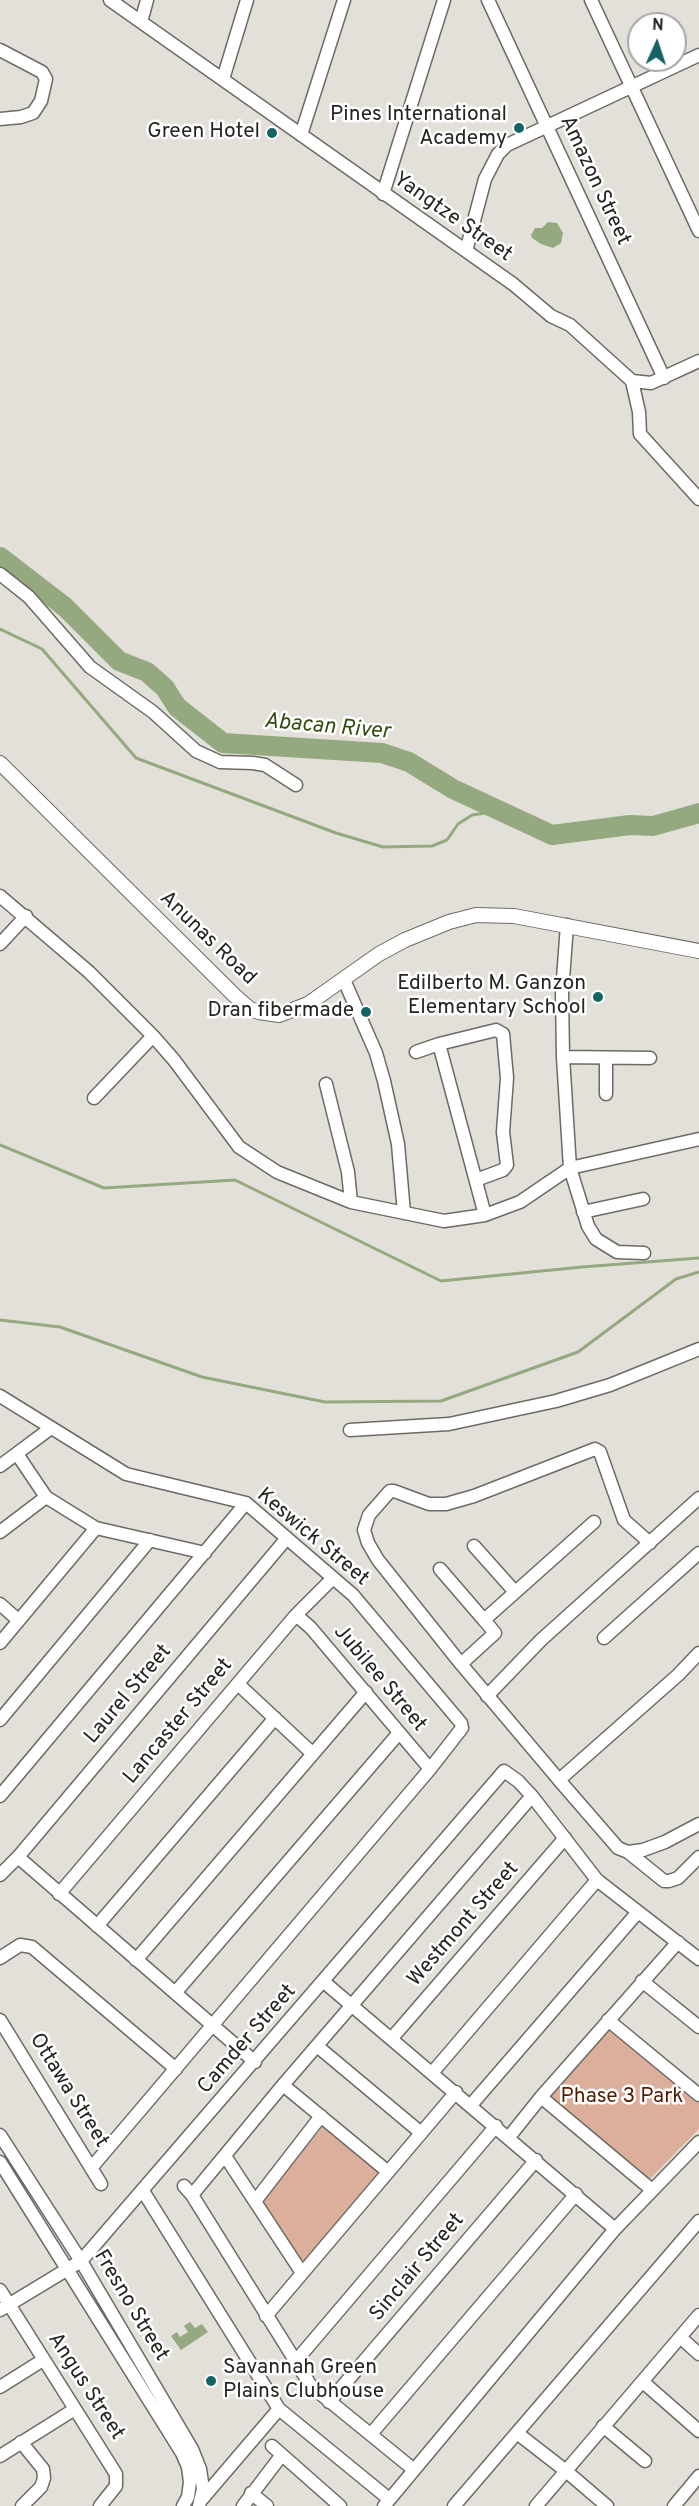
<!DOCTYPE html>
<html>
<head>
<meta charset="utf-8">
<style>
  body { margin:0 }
  #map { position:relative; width:699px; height:2506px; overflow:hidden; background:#e3e0d9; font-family:Overpass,sans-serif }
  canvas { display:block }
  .north { position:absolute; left:627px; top:12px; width:60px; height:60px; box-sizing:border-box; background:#fff; border:2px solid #a8a7a7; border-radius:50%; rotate:3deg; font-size:16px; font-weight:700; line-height:24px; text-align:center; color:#252422 }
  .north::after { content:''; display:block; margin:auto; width:21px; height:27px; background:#146464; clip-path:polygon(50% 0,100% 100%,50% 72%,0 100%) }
</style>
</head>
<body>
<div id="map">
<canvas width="699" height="2506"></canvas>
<div class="north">N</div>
</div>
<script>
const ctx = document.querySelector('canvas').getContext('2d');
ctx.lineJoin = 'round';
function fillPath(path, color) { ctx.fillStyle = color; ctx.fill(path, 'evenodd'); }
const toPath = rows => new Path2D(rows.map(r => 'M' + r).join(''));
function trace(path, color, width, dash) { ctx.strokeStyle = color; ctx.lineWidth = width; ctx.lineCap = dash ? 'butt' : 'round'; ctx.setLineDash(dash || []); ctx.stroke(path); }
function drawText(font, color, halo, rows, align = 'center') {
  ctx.font = font + ' Overpass,sans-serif'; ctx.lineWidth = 5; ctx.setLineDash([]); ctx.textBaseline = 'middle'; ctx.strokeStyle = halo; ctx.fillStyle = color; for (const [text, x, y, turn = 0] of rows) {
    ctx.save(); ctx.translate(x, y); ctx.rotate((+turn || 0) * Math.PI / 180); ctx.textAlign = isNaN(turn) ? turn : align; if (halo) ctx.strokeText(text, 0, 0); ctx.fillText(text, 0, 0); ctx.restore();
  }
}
const green = toPath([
  [609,2027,699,2103,699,2129,650,2179,547,2095],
  [326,2123,380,2174,306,2272,261,2201]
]);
const water = toPath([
  [548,222,557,223,563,233,561,243,553,248,541,244,532,238,531,235,535,228,542,228],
  [190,2322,195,2328,202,2324,208,2332,181,2350,171,2336,177,2332,180,2337,188,2332,184,2326]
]);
const stream = toPath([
  [0,629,42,649,136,758,336,833,383,847,432,846,447,840,458,824,472,815,498,811],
  [0,1145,104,1188,235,1180,441,1281,582,1267,699,1258],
  [0,1320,60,1327,202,1377,325,1402,441,1401,578,1352,676,1279,699,1272]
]);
const river = toPath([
  [0,557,65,607,119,661,147,672,165,688,177,707,223,743,382,753,409,762,453,789,552,835,630,825,653,826,699,813]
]);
const minor = toPath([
  [110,0,513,284,551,316,570,325,632,381,651,383,699,361],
  [488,0,664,378],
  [591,0,699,231],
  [141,22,147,0],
  [0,50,42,72,46,79,41,101,33,113,21,117,0,119],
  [223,79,247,0],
  [301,135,344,0],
  [383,194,444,0],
  [466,251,485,179,498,154,507,145,699,55],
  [632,381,639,412,640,434,699,499],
  [0,574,29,597,90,667,153,712,196,751,220,762,253,763,265,765,296,785],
  [0,896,89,972,153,1036,174,1060,239,1147,277,1172,351,1202,444,1221,485,1215,520,1202,570,1168,699,1139],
  [567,925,562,992,563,1057,570,1168,588,1226,596,1239,617,1252,644,1253],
  [0,944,26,916],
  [344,980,376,1053,384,1081,398,1144,404,1213],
  [439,1044,496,1030,503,1034,507,1078,503,1132,507,1165,503,1170,476,1180],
  [416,1052,439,1044,485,1215],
  [563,1057,650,1058],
  [606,1058,606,1094],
  [326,1084,348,1172,351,1202],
  [94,1098,153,1036],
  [583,1212,643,1199],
  [0,1396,126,1474,246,1503,353,1595,461,1723,462,1728,430,1769,92,2167],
  [350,1430,449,1424,556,1401,610,1385,699,1349],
  [17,1454,46,1497,96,1528,205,1553],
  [0,1466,51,1428],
  [594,1522,484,1620,495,1633,461,1664,559,1780,678,1675,699,1653],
  [0,1532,46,1497],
  [474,1546,515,1592],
  [440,1569,484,1620],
  [0,1604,18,1620],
  [296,1615,311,1628,430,1769],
  [604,1638,699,1553],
  [0,1643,96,1528],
  [461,1664,378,1560,368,1543,364,1530,369,1515,390,1491,394,1491,429,1504,446,1504,474,1496,595,1449,600,1452,624,1520,650,1543],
  [238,1684,312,1753],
  [487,1696,541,1640,699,1498],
  [0,1720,150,1540],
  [559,1780,618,1848,628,1852,643,1850,665,1842,699,1824],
  [0,1796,246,1503],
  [628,1852,664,1881,669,1881,678,1878,699,1857],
  [18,1857,255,2062],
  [0,1875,18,1857,287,1538],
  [59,1894,296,1615,333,1578],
  [97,1926,275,1718],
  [0,1958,20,1945,32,1947,176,2069],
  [136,1960,366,1692],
  [642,1981,699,2027],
  [324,1982,615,2229],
  [175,1993,399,1733],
  [0,2020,101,2184],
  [608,2020,699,2095],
  [392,2038,565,1838],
  [317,2046,420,2132],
  [432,2073,597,1880],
  [283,2085,387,2171],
  [541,2097,652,2190],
  [471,2105,638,1912],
  [0,2135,81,2261,192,2449,200,2469,203,2489,199,2506],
  [509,2137,541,2097,678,1942],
  [225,2156,302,2273],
  [0,2162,182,2453,188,2467,190,2482,188,2497,183,2506],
  [184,2186,192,2195,311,2386,413,2469],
  [143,2191,279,2409,389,2499],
  [192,2195,283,2085,532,1796],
  [256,2200,321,2116],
  [0,2290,116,2474,116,2486,100,2506],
  [0,2310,81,2261,504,1771,518,1781,532,1796,597,1880,699,1959],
  [266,2316,456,2092],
  [680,2337,699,2354],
  [295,2362,496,2126],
  [643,2382,699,2431],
  [0,2387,43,2360],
  [329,2402,536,2160],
  [603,2426,645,2461],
  [517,2433,566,2471,607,2506],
  [371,2434,576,2194],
  [21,2442,43,2469,44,2478,41,2487,22,2506],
  [272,2446,340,2506],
  [0,2456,75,2409],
  [251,2493,267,2506],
  [202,2499,279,2409],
  [243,2506,281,2456],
  [384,2506,615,2229,699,2142],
  [454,2506,699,2221],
  [536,2506,699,2315],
  [674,2506,699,2476]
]);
const tertiary = toPath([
  [0,763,235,996,250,1009,259,1012,279,1015,308,1004,379,954,405,940,449,922,476,915,514,916,699,951]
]);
const markers = [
  [519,128,6,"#146464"],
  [272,133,6,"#146464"],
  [598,997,6,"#146464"],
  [366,1012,6,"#146464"],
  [211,2381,6,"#146464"]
];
const poiNames = [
  ["Pines International",507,116],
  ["Academy",507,140],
  ["Green Hotel",260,133],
  ["Edilberto M. Ganzon",586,985],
  ["Elementary School",586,1009],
  ["Dran fibermade",354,1012],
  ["Savannah Green",223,2369,"left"],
  ["Plains Clubhouse",223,2393,"left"]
];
const streetNames = [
  ["Amazon Street",594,181,65],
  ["Yangtze Street",452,218,35],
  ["Anunas Road",207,939,44],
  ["Keswick Street",312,1538,40],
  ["Jubilee Street",379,1679,50],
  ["Laurel Street",129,1695,-50],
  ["Lancaster Street",179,1722,-50],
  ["Westmont Street",464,1925,-49],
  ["Camder Street",248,2040,-49],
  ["Ottawa Street",68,2091,58],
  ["Sinclair Street",418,2268,-50],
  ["Fresno Street",130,2306,59],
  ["Angus Street",85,2387,57]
];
const parkNames = [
  ["Phase 3 Park",622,2098]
];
const waterNames = [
  ["Abacan River",327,728,5]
];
fillPath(green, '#dcae9c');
fillPath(water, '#94a980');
trace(stream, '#94a980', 3);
trace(river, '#94a980', 20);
trace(minor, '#6c6a64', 15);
trace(tertiary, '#6c6a64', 16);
trace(minor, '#fff', 12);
trace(tertiary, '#fff', 14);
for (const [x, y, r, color] of markers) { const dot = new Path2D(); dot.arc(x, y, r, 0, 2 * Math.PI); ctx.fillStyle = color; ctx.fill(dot); trace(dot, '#fff', 2); }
drawText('21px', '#252422', '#fff', poiNames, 'right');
drawText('21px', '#252422', '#fff', streetNames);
drawText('21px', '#541b00', '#fff', parkNames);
drawText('italic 22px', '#324b0d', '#fff', waterNames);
</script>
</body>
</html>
